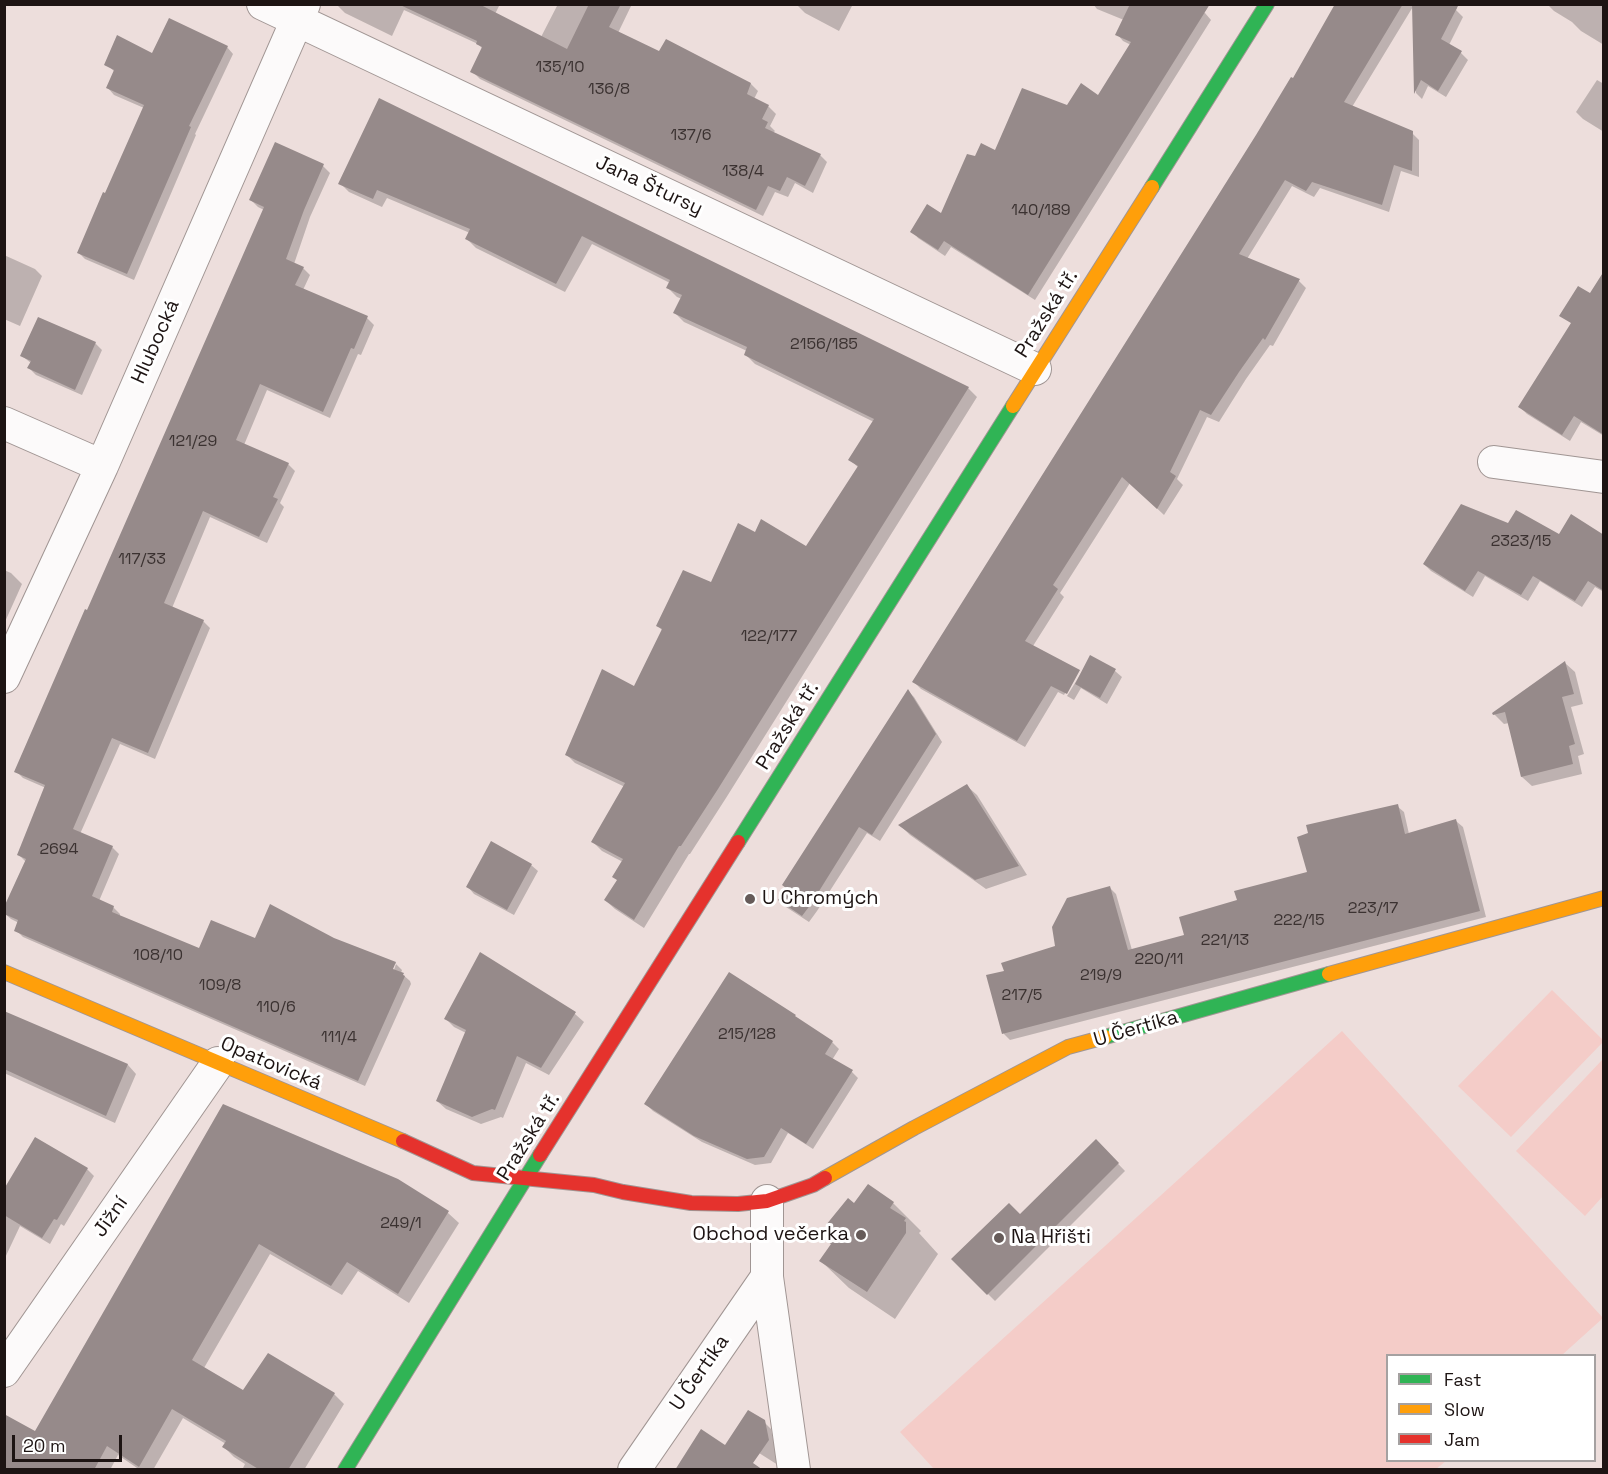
<!DOCTYPE html>
<html>
<head>
<meta charset="utf-8">
<style>
  body { margin:0 }
  #map { position:relative; width:1608px; height:1474px; overflow:hidden; background:#eddedc; font-family:"Space Grotesk",sans-serif }
  canvas { display:block }
  .frame { position:absolute; inset:0; border:6px solid #1d1413; pointer-events:none }
  .legend { position:absolute; left:1386px; top:1354px; width:210px; height:108px; box-sizing:border-box; background:#fff; border:2px solid #a5a1a1; margin:0; padding:8px 10px; list-style:none; font-size:18px; color:#1d1413 }
  .legend li { display:flex; align-items:center; gap:12px; height:30px }
  .legend b { width:30px; border:2px solid #a5a1a1 }
  .scale { position:absolute; left:12px; top:1435px; width:110px; height:27px; box-sizing:border-box; border:3px solid #1d1413; border-top:0; padding-left:8px; font-size:18px; line-height:21px; white-space:nowrap; color:#1d1413; -webkit-text-stroke:4px #fff; paint-order:stroke }
</style>
</head>
<body>
<div id="map">
<canvas width="1608" height="1474"></canvas>
<div class="frame"></div>
<ul class="legend">
<li><b style="height:8px;background:#30b455"></b>Fast</li>
<li><b style="height:8px;background:#ff9f0a"></b>Slow</li>
<li><b style="height:8px;background:#e5322d"></b>Jam</li>
</ul>
<div class="scale">20 m</div>
</div>
<script>
const ctx = document.querySelector('canvas').getContext('2d');
ctx.lineJoin = 'round';
function fillPath(path, color) { ctx.fillStyle = color; ctx.fill(path, 'evenodd'); }
const toPath = rows => new Path2D(rows.map(r => 'M' + r).join(''));
function trace(path, color, width, dash) { ctx.strokeStyle = color; ctx.lineWidth = width; ctx.lineCap = dash ? 'butt' : 'round'; ctx.setLineDash(dash || []); ctx.stroke(path); }
function drawText(font, color, halo, rows, align = 'center') {
  ctx.font = font + ' "Space Grotesk",sans-serif'; ctx.lineWidth = 6; ctx.setLineDash([]); ctx.textBaseline = 'middle'; ctx.strokeStyle = halo; ctx.fillStyle = color; for (const [text, x, y, turn = 0] of rows) {
    ctx.save(); ctx.translate(x, y); ctx.rotate((+turn || 0) * Math.PI / 180); ctx.textAlign = isNaN(turn) ? turn : align; if (halo) ctx.strokeText(text, 0, 0); ctx.fillText(text, 0, 0); ctx.restore();
  }
}
const green = toPath([
  [1552,990,1603,1040,1603,1042,1511,1137,1458,1086],
  [1342,1031,1603,1318,1562,1355,1388,1356,1388,1460,1446,1461,1436,1469,934,1469,900,1432],
  [1603,1059,1603,1196,1585,1216,1516,1151]
]);
const shadow = toPath([
  [338,4,500,4,495,14,541,37,558,4,632,4,618,33,660,53,751,84,758,91,754,99,768,106,776,114,770,126,775,131,773,133,820,155,827,162,813,193,795,183,788,197,775,192,763,216,480,79,472,71,483,49,478,44,404,10,392,36,345,13,338,6],
  [853,4,839,31,805,13,797,5],
  [1093,4,1185,4,1205,13,1211,20,1035,300,951,247,945,256,918,238,912,231,942,215,976,157,996,152,1068,107,1099,97,1131,45,1123,41,1117,34,1124,20,1097,9],
  [1338,4,1454,4,1457,8,1456,10,1463,17,1449,45,1461,53,1468,60,1446,97,1428,86,1422,99,1416,93,1414,5,1352,107,1412,133,1419,140,1419,177,1401,171,1389,212,1320,188,1314,197,1292,186,1247,259,1299,281,1306,288,1273,346,1270,345,1246,379,1219,422,1207,417,1177,479,1183,485,1164,515,1130,483,1060,593,1064,597,1033,646,1080,671,1078,671,1064,695,1058,692,1025,747,921,689,914,682,1293,80],
  [1547,4,1604,4,1604,45,1581,31,1572,22,1554,11],
  [227,47,233,54,195,134,196,135,134,280,85,259,78,252,106,195,144,108,114,95,108,88,115,72,106,64,153,55],
  [1597,80,1604,84,1604,132,1583,119,1576,112],
  [380,100,968,388,977,397,726,798,690,854,689,854,644,928,615,909,605,900,618,881,623,862,602,851,593,842,625,787,575,763,566,754,635,688,663,631,658,626,711,584,756,534,806,548,859,468,850,460,874,422,755,364,746,355,747,351,684,322,675,313,682,299,677,297,668,288,670,283,592,244,565,292,476,248,467,239,470,233,387,198,382,207,349,192,340,183],
  [276,144,323,166,330,173,310,217,294,264,303,268,310,275,303,290,367,318,374,325,361,355,358,354,330,418,267,390,244,445,288,464,295,471,280,503,284,507,267,543,210,517,172,608,203,621,210,628,155,759,120,744,80,834,112,847,119,854,99,901,113,907,120,914,120,916,200,950,256,940,333,939,395,963,402,970,401,973,410,981,411,984,365,1086,23,937,16,930,19,923,11,919,4,913,26,862,18,854,46,788,23,778,16,771,88,612,264,210,258,207,251,200],
  [393,964,396,964,392,976],
  [4,255,35,269,42,276,20,326,4,319],
  [95,343,102,350,82,395,36,375,29,368,31,363,22,356],
  [1604,360,1604,436,1581,422,1570,441,1527,414,1520,407],
  [1508,524,1559,536,1604,536,1604,592,1595,587,1582,607,1540,581,1528,601,1485,576,1473,597,1431,571,1424,564],
  [4,570,11,573,22,584,4,624],
  [1091,657,1115,671,1122,677,1107,704,1081,688,1074,700,1067,696],
  [1565,663,1575,672,1583,704,1571,707,1584,754,1578,756,1582,774,1532,786,1522,777,1509,723,1504,724,1494,714],
  [908,691,914,697,942,742,880,841,867,833,817,911,809,922,786,907,780,900],
  [967,786,977,795,1027,875,986,889,910,835,901,826],
  [1397,806,1404,812,1409,834,1456,821,1463,827,1486,917,1010,1040,1004,1034,1006,972,1057,947,1109,887,1116,894,1132,950,1186,936,1239,901,1309,873],
  [531,865,538,871,514,915,474,894,468,887],
  [481,954,575,1014,584,1022,549,1075,526,1063,503,1118,501,1117,481,1124,446,1109,437,1101,466,1033,454,1027,446,1019],
  [4,1012,128,1065,136,1074,115,1123,4,1073],
  [832,1042,839,1049,832,1060,852,1072,858,1078,813,1149,788,1133,771,1163,755,1165,702,1142,653,1111,646,1104],
  [223,1106,397,1180,448,1213,459,1223,409,1303,358,1271,342,1295,270,1254,204,1368,243,1392,334,1394,344,1404,304,1470,242,1470,245,1464,234,1457,224,1447,226,1444,183,1418,153,1470,140,1470,118,1455,110,1470,4,1470,36,1433],
  [1096,1141,1125,1171,995,1301,953,1259,1020,1216],
  [87,1169,94,1176,64,1226,61,1224,50,1244,20,1226,4,1260,4,1192],
  [893,1203,921,1231,919,1233,938,1254,895,1319,849,1288,821,1261,832,1244,836,1233,828,1225,855,1205],
  [764,1422,771,1429,778,1465,740,1441]
]);
const building = toPath([
  [398,4,479,4,567,49,589,4,621,4,609,27,659,51,666,39,751,83,747,94,769,105,762,119,768,122,765,128,821,154,805,186,787,177,780,191,768,186,756,210,470,72,482,47,476,44,477,41],
  [1130,4,1210,4,1028,295,944,241,938,250,910,232,927,204,941,213,967,154,975,156,981,143,995,150,1022,88,1067,105,1081,83,1098,95,1131,42,1115,35],
  [1335,4,1403,4,1344,102,1413,131,1412,171,1394,165,1382,205,1312,182,1306,191,1285,180,1239,254,1300,279,1265,340,1263,338,1239,372,1211,415,1200,410,1170,472,1176,476,1157,509,1122,477,1053,585,1058,589,1025,641,1080,670,1067,694,1051,686,1017,741,912,682,1256,135,1291,77,1293,78],
  [1412,4,1459,4,1441,39,1462,51,1438,91,1421,80,1414,94],
  [169,18,228,46,189,126,191,127,127,274,77,253,103,192,105,193,144,105,106,88,114,70,104,65,117,35,152,53],
  [379,98,969,387,718,789,681,846,679,846,634,920,604,900,617,880,612,877,623,859,591,842,625,783,565,755,602,669,634,686,662,629,656,626,683,570,711,582,738,523,755,532,761,519,806,546,858,466,848,460,874,419,744,355,747,347,673,313,682,295,666,288,670,280,582,236,556,284,465,239,470,229,377,190,373,199,338,184],
  [275,142,324,164,304,210,286,259,304,267,295,285,368,316,354,349,351,348,323,412,260,384,236,440,289,463,273,497,278,499,259,537,203,511,164,603,204,620,148,753,112,738,73,829,113,846,92,896,114,906,112,912,199,948,211,920,255,938,270,904,334,938,396,962,393,969,404,973,403,975,405,976,358,1081,14,931,18,920,4,914,4,907,26,859,17,855,45,785,14,772,85,609,87,610,264,207,249,200],
  [1604,271,1604,435,1574,416,1562,435,1518,407,1571,323,1559,316,1578,286,1590,293],
  [38,317,96,342,75,390,27,368,31,361,20,356],
  [1461,504,1508,523,1516,510,1559,534,1571,514,1604,535,1604,591,1588,581,1575,601,1533,576,1521,595,1478,571,1465,591,1423,564],
  [1090,655,1116,669,1100,698,1075,684],
  [1565,661,1574,694,1562,697,1575,744,1569,746,1573,764,1521,777,1505,712,1493,715,1492,713],
  [908,689,936,734,872,835,859,827,811,904,802,916,778,900,786,888,782,885],
  [967,784,1019,866,975,880,898,825],
  [1398,804,1405,834,1456,819,1480,911,1002,1034,986,975,1004,971,1001,963,1055,946,1052,927,1067,898,1110,886,1128,950,1184,935,1179,917,1237,900,1234,891,1307,872,1297,837,1308,833,1306,825],
  [491,841,532,864,507,910,466,887],
  [480,952,576,1012,541,1068,517,1056,495,1110,492,1109,472,1117,436,1101,466,1030,444,1019],
  [729,972,796,1015,795,1016,833,1041,825,1054,853,1070,806,1144,781,1128,764,1157,747,1159,694,1136,644,1104],
  [4,1011,128,1064,106,1116,4,1069],
  [223,1104,398,1179,449,1211,398,1294,347,1262,331,1286,259,1244,192,1360,243,1390,268,1353,335,1393,288,1470,260,1470,222,1447,226,1441,172,1409,139,1467,107,1446,94,1470,4,1470,4,1414,35,1431],
  [35,1137,88,1168,57,1220,54,1219,42,1238,4,1215,4,1189],
  [1096,1139,1119,1163,987,1295,951,1259,1009,1203,1020,1214],
  [868,1184,894,1202,890,1208,906,1218,904,1221,906,1222,906,1233,867,1292,819,1261,831,1244,828,1242,836,1231,826,1225,848,1198,854,1203],
  [748,1410,765,1420,769,1440,753,1463,763,1470,675,1470,701,1429,725,1445]
]);
const street = toPath([
  [263,4,1035,369],
  [4,423,102,466],
  [1494,462,1604,477],
  [4,677,102,466,304,4],
  [767,1201,767,1277,794,1470],
  [4,1371,218,1063],
  [634,1470,767,1277]
]);
const fast = toPath([
  [1152,187,1267,4],
  [738,842,1013,406],
  [1105,1037,1329,974],
  [345,1470,540,1155]
]);
const slow = toPath([
  [1013,406,1152,187],
  [4,972,403,1141],
  [1329,974,1604,898],
  [825,1178,914,1128,1068,1047,1105,1037]
]);
const jam = toPath([
  [403,1141,473,1173,594,1185,623,1192,691,1203,738,1204,767,1201,813,1185,825,1178],
  [540,1155,738,842]
]);
const markers = [
  [750,899,6,"#665b59"],
  [861,1235,6,"#665b59"],
  [999,1238,6,"#665b59"]
];
const numberNames = [
  ["135/10",560,68],
  ["136/8",609,90],
  ["137/6",691,136],
  ["138/4",743,172],
  ["140/189",1041,211],
  ["2156/185",824,345],
  ["121/29",193,442],
  ["2323/15",1521,542],
  ["117/33",142,560],
  ["122/177",769,637],
  ["2694",59,850],
  ["223/17",1373,909],
  ["222/15",1299,921],
  ["221/13",1225,941],
  ["108/10",158,956],
  ["220/11",1159,960],
  ["219/9",1101,976],
  ["109/8",220,986],
  ["217/5",1022,996],
  ["110/6",276,1008],
  ["215/128",747,1035],
  ["111/4",339,1038],
  ["249/1",401,1224]
];
const streetNames = [
  ["Jana Štursy",649,186,25],
  ["Pražská tř.",1047,314,-58],
  ["Hlubocká",156,342,-66],
  ["Pražská tř.",788,726,-58],
  ["U Čertíka",1136,1029,-16],
  ["Opatovická",271,1064,23],
  ["Pražská tř.",529,1137,-58],
  ["Jižní",111,1217,-55],
  ["U Čertíka",700,1373,-55]
];
const poiNames = [
  ["U Chromých",762,899],
  ["Obchod večerka",849,1235,"right"],
  ["Na Hřišti",1011,1238]
];
fillPath(green, '#f4ccc8');
fillPath(shadow, '#0003');
fillPath(building, '#968a8a');
trace(street, '#a09593', 34);
trace(fast, '#a09593', 16);
trace(slow, '#a09593', 16);
trace(jam, '#a09593', 16);
trace(street, '#fcfafa', 32);
trace(fast, '#30b455', 14);
trace(slow, '#ff9f0a', 14);
trace(jam, '#e5322d', 14);
for (const [x, y, r, color] of markers) { const dot = new Path2D(); dot.arc(x, y, r, 0, 2 * Math.PI); ctx.fillStyle = color; ctx.fill(dot); trace(dot, '#fff', 2); }
drawText('16px', '#3b3231', null, numberNames);
drawText('20px', '#1d1413', '#fff', streetNames);
drawText('20px', '#1d1413', '#fff', poiNames, 'left');
</script>
</body>
</html>
